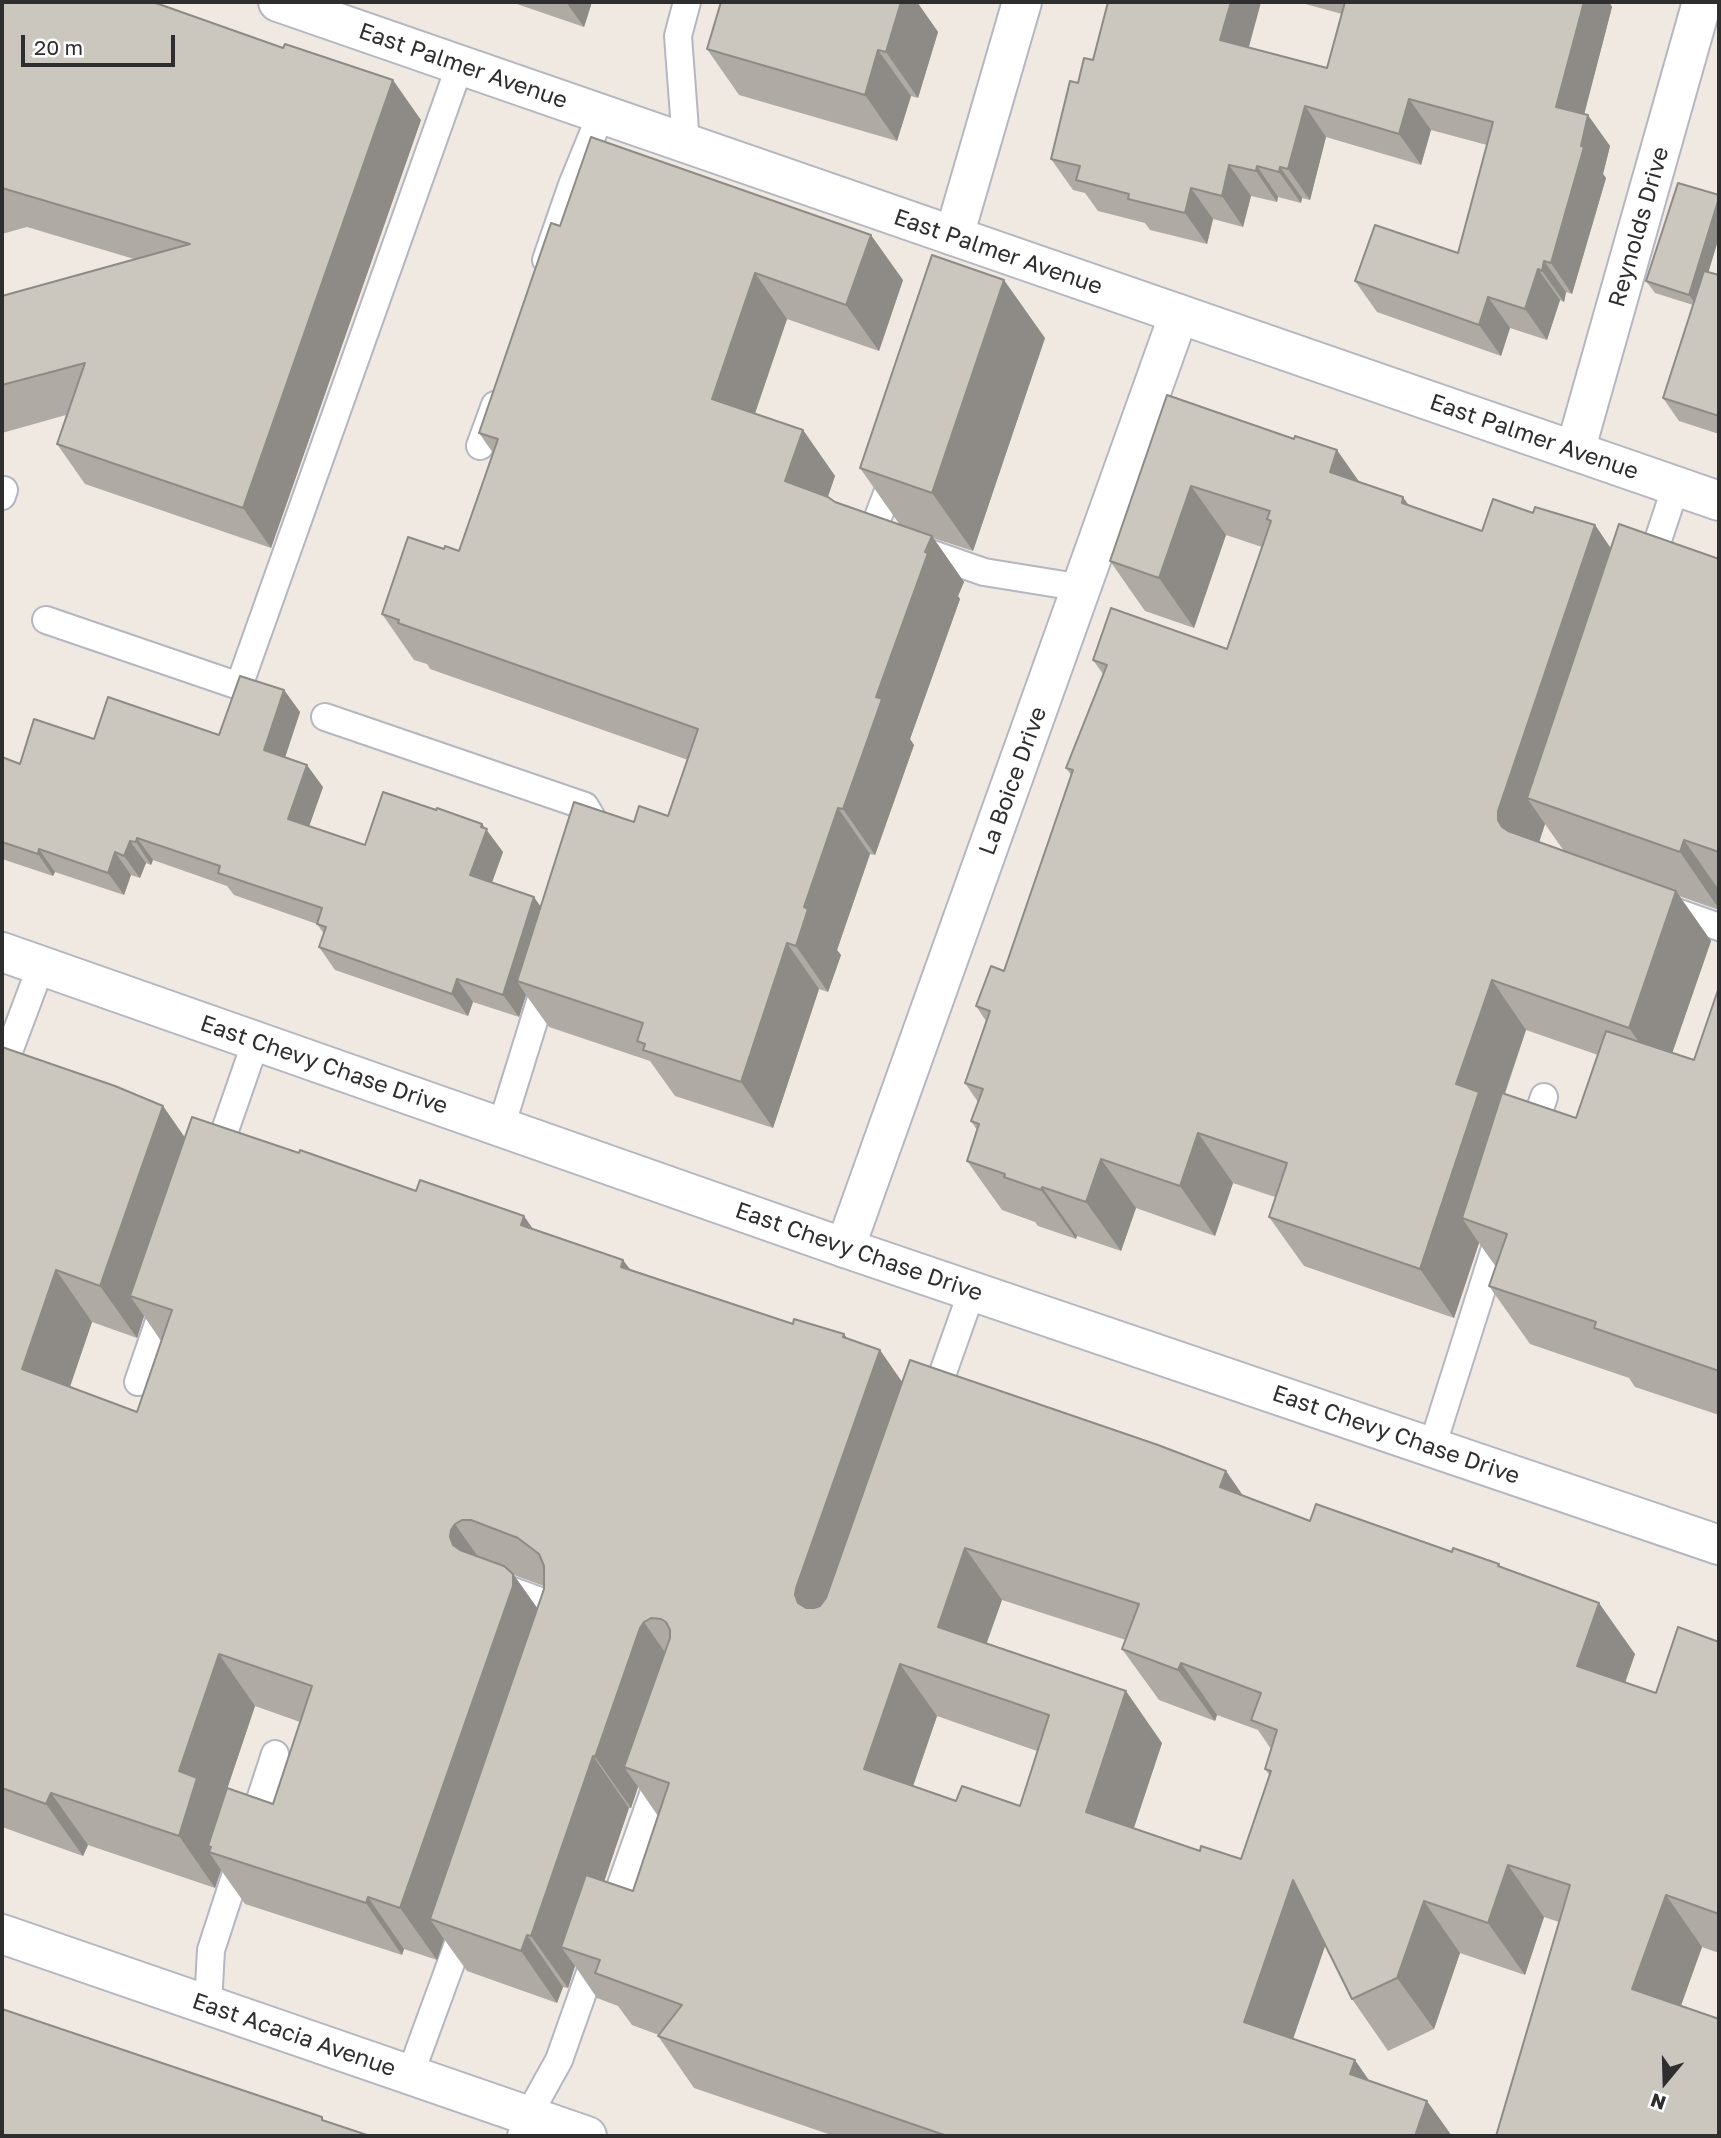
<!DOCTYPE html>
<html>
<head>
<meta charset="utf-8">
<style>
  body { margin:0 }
  #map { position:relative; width:1721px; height:2138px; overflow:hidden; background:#efe9e1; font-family:"Golos Text",sans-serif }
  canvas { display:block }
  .frame { position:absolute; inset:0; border:4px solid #2e2e2e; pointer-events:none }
  .north { position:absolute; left:1630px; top:2047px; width:70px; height:70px; -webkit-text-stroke:5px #fff; paint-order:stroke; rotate:199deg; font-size:19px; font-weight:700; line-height:28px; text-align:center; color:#2e2e2e }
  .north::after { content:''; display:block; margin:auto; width:24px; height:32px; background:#2e2e2e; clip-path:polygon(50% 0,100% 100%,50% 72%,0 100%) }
  .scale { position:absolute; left:21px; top:35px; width:154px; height:32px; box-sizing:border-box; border:4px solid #2e2e2e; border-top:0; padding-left:9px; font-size:21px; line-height:24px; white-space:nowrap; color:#2e2e2e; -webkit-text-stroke:5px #fff; paint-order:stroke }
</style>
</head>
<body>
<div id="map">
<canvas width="1721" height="2138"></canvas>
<div class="frame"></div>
<div class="north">N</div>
<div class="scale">20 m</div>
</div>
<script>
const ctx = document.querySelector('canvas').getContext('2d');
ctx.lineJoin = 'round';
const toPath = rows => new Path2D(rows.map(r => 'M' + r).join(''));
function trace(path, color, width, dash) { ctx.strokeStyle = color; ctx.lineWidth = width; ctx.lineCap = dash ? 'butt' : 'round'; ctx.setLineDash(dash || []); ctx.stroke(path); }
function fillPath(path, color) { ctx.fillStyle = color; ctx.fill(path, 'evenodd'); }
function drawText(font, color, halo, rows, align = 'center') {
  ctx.font = font + ' "Golos Text",sans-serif'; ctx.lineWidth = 7; ctx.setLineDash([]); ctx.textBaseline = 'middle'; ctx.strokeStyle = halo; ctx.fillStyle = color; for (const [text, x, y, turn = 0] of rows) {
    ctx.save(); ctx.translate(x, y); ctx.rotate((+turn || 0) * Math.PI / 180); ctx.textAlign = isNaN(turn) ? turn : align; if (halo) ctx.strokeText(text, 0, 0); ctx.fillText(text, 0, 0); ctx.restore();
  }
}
const service = toPath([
  [686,143,678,36,687,2],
  [546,260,572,185,601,114],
  [480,446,495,405],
  [896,470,872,533,984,572,1083,588],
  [2,496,4,490],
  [1648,570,1676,486],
  [46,620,239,686,460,65],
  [325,717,585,806,595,823,594,828],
  [1662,907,1719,927],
  [2,1070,41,966],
  [501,1127,547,979],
  [1530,1139,1544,1097],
  [214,1162,256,1041],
  [138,1382,167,1298],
  [931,1406,972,1291],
  [1432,1447,1502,1226],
  [502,1587,548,1604,565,1618,565,1624],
  [208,2005,211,1950,275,1754],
  [410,2075,466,1922],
  [521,2136,528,2116,559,2060,662,1769]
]);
const minor = toPath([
  [954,236,1022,2],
  [1575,451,1702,2],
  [845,1248,1179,314],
  [2,1934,587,2136]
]);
const tertiary = toPath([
  [278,2,1719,501]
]);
const secondary = toPath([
  [2,952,845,1248,1719,1545]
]);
const wall = toPath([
  [2,2,421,120,271,548,85,484,57,444,66,415,2,433,2,296,134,259,27,227,2,234],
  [511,2,592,2,584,27],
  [721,2,917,2,938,32,918,98,911,96,897,141,739,95,707,49],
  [1108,2,1261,2,1249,47,1327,68,1342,14,1298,2,1609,2,1612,7,1584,114,1610,146,1603,174,1606,178,1572,294,1566,292,1564,302,1560,300,1547,340,1510,328,1501,356,1377,312,1355,281,1458,253,1487,145,1431,130,1421,165,1326,137,1310,200,1302,198,1301,203,1278,197,1277,202,1251,196,1243,227,1213,219,1207,244,1150,230,1145,223,1098,211,1085,193,1073,190,1051,159,1078,83,1093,60],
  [1719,195,1719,237,1708,272,1719,275,1719,434,1679,421,1663,398,1693,305,1655,293,1646,281],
  [560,226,903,280,879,351,787,319,755,414,803,430,835,476,828,497,835,502,900,525,860,468,1045,338,973,551,933,538,964,582,958,596,960,599,910,739,914,745,875,855,870,854,837,950,841,955,828,992,819,989,773,1128,675,1096,650,1061,549,1027,526,995,519,1017,473,1002,468,1016,335,970,319,947,324,934,317,924,234,895,227,886,153,860,151,865,146,863,140,878,131,875,124,895,55,872,53,876,2,859,2,757,20,764,94,739,219,735,284,690,300,712,285,757,323,787,309,826,365,845,436,810,482,824,503,852,492,883,541,907,634,822,668,816,688,760,430,669,427,664,414,660,382,614,444,549,459,551,493,453,479,433],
  [1167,395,1409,506,1482,531,1533,513,1595,525,1611,549,1719,559,1719,910,1679,896,1711,941,1672,1053,1694,1060,1719,987,1719,1415,1635,1387,1629,1378,1530,1344,1489,1286,1496,1267,1479,1243,1454,1318,1304,1266,1269,1217,1275,1197,1233,1183,1215,1236,1136,1208,1121,1251,1077,1236,1076,1239,1038,1226,1035,1222,1002,1210,967,1161,977,1130,971,1121,978,1102,965,1083,986,1021,976,1006,1004,971,1071,775,1066,768,1103,674,1093,660,1227,649,1262,547,1226,535,1194,628,1145,611,1110,561],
  [1545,824,1564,851,1539,842],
  [1526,1030,1598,1055,1576,1118,1505,1094],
  [2,1047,163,1106,185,1138,296,1152,533,1229,623,1260,630,1269,793,1324,844,1334,847,1339,902,1381,1226,1471,1242,1495,1310,1521,1452,1552,1502,1568,1635,1654,1625,1682,1656,1693,1719,1642,1719,1953,1702,1947,1681,2006,1719,2136,1559,1922,1544,1917,1525,1975,1460,1953,1434,2029,1388,2051,1352,1999,1325,1945,1293,2038,1370,2081,1452,2136,834,2136,694,2088,658,2036,659,2035,632,2025,618,2006,597,1998,575,1966,568,1988,563,1987,557,2003,467,1971,444,1939,437,1960,404,1949,402,1955,245,1904,221,1870,215,1888,88,1845,83,1856,2,1827],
  [144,1316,161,1341,137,1412,70,1387,92,1322,137,1338],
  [514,1575,544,1586,538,1609],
  [1002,1600,1126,1640,1122,1649,1159,1700,1215,1721,1217,1715,1258,1730,1271,1749,1265,1769,1270,1776,1241,1859,1200,1851,1134,1828,1162,1743,986,1643],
  [255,1706,300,1722,273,1804,220,1810],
  [937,1716,1037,1751,1020,1806,956,1801,913,1786],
  [638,1787,658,1816,633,1891,604,1881,629,1808,631,1808]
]);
const shadedWall = toPath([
  [566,2,592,2,584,27],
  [895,2,917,2,938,32,918,98,886,52],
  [1231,2,1261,2,1242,71,1220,40],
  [1584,2,1609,2,1612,7,1578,138,1556,107],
  [878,50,911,96,897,141,865,95],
  [393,80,421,120,271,548,243,508],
  [1409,99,1431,130,1421,165,1399,134],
  [1305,106,1326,137,1310,200,1288,169],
  [1588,115,1610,146,1603,174,1606,178,1572,294,1551,263],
  [1229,165,1251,196,1243,227,1222,196],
  [1257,166,1278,197,1277,202,1256,171],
  [1280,167,1302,198,1301,203,1279,172],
  [1191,188,1213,219,1207,244,1185,213],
  [1719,198,1719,237,1698,307,1689,295],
  [871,235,903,280,879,351,846,305],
  [1544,261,1566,292,1564,302,1542,271],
  [1538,269,1560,300,1547,340,1525,309],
  [755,273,787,319,744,445,712,399],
  [1004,280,1045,338,973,551,932,493],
  [1488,297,1510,328,1501,356,1479,325],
  [803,430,835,476,817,527,785,481],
  [1337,450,1372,500,1330,472],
  [1191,486,1226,535,1194,628,1159,578],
  [1403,497,1438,547,1402,503],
  [1595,525,1629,575,1527,798,1545,824,1533,861,1502,827,1498,820,1498,811],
  [932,536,964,582,958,596,960,599,910,739,914,745,875,855,843,809,876,697],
  [284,690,300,712,280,773,264,750],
  [307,765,323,787,304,841,288,819],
  [838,808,870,854,837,950,841,955,828,992,796,946,804,907],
  [482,824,503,852,486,898,470,875],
  [137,838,153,860,151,865,136,842],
  [1684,840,1719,890,1719,909,1680,852],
  [130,841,146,863,140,878,124,856],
  [39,849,55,872,53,876,38,854],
  [115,852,131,875,124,895,108,873],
  [1676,891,1711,941,1664,1077,1629,1028],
  [534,897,550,920,517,981,526,995,519,1017,503,995],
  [787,943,819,989,773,1128,741,1082],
  [457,979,473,1002,468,1016,452,994],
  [1492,980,1526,1030,1462,1218,1479,1243,1454,1318,1420,1269,1456,1084],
  [163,1106,199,1158,130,1296,144,1316,137,1338,100,1286],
  [1198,1133,1233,1183,1215,1236,1180,1186],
  [1101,1159,1136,1208,1121,1251,1086,1202],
  [1042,1187,1077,1236,1076,1239,1041,1190],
  [524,1216,560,1268,521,1225],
  [623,1260,660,1312,621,1267],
  [56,1270,92,1322,58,1421,22,1369],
  [844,1334,872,1373,880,1350,916,1402,832,1640,798,1603,795,1595],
  [1226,1471,1262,1523,1220,1487],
  [455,1524,491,1575,453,1545,450,1537,451,1530],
  [965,1548,1002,1600,974,1679,938,1627],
  [513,1574,549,1625,430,1919,444,1939,437,1960,400,1908],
  [1599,1603,1635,1654,1613,1718,1577,1666],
  [644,1622,680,1674,624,1767,638,1787,631,1808,595,1757,640,1628],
  [219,1654,255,1706,220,1810,234,1830,211,1847,208,1846,214,1854,209,1852,221,1870,215,1888,179,1836,179,1771],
  [1181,1663,1217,1715,1215,1721,1178,1670],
  [900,1664,937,1716,901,1821,864,1769],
  [1126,1691,1162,1743,1122,1863,1086,1812],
  [593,1756,629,1808,580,1953,561,1947,575,1966,568,1988,531,1936],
  [51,1793,88,1845,83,1856,46,1804],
  [1508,1865,1544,1917,1525,1975,1488,1923],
  [1293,1880,1330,1932,1281,2074,1244,2022],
  [1666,1895,1702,1947,1668,2041,1632,1989],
  [368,1897,404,1949,402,1955,366,1903],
  [1424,1901,1460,1953,1434,2029,1397,1978],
  [527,1935,563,1987,557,2003,521,1951],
  [1355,2060,1391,2112,1350,2074],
  [1427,2101,1452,2136,1415,2136]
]);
const building = toPath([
  [2,2,153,2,283,48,285,44,393,80,243,508,57,444,85,363,2,385,2,296,190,244,2,188,2,2],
  [721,2,901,2,886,52,878,50,865,95,707,49,721,2],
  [1108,2,1231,2,1220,40,1327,68,1345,2,1584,2,1556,107,1588,115,1581,146,1584,147,1551,263,1544,261,1542,271,1538,269,1525,309,1488,297,1479,325,1355,281,1375,225,1458,253,1493,122,1409,99,1399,134,1305,106,1288,169,1280,167,1279,172,1257,166,1256,171,1229,165,1222,196,1191,188,1185,213,1128,199,1129,194,1076,180,1080,166,1051,159,1070,81,1078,83,1084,58,1093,60,1108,2],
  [591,137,871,235,846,305,755,273,712,399,803,430,785,481,828,497,835,502,932,536,925,552,928,553,876,697,882,699,843,809,838,808,804,907,808,909,796,946,787,943,741,1082,643,1050,645,1044,637,1041,643,1023,517,981,574,802,634,822,639,806,668,816,698,729,398,623,399,620,382,614,408,537,444,549,445,546,459,551,498,439,479,433,551,223,560,226,591,137],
  [1678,183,1719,195,1719,198,1689,295,1646,281,1678,183],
  [932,255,1004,280,932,493,860,468,932,255],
  [1704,271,1719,275,1719,416,1663,398,1704,271],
  [1167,395,1294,439,1295,436,1337,450,1330,472,1403,497,1402,503,1482,531,1493,499,1533,513,1535,507,1595,525,1498,811,1498,820,1502,827,1508,831,1676,891,1629,1028,1492,980,1456,1084,1479,1092,1420,1269,1269,1217,1287,1163,1198,1133,1180,1186,1101,1159,1086,1202,1042,1187,1041,1190,1004,1177,1005,1174,967,1161,979,1124,971,1121,983,1089,965,1083,990,1011,976,1006,991,966,1004,971,1073,770,1066,768,1107,665,1093,660,1111,608,1227,649,1271,521,1267,519,1270,511,1191,486,1159,578,1110,561,1167,395],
  [1619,524,1719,559,1719,852,1684,840,1680,852,1527,798,1619,524],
  [240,676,284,690,264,750,307,765,288,819,365,845,383,792,436,810,437,808,482,824,481,827,487,829,470,875,534,897,503,995,457,979,452,994,319,947,326,927,317,924,322,908,218,873,220,866,137,838,136,842,130,841,124,856,115,852,108,873,39,849,38,854,2,842,2,757,20,764,34,719,94,739,108,697,219,735,240,676],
  [1719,987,1719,1371,1594,1328,1596,1322,1489,1286,1507,1234,1462,1218,1502,1093,1576,1118,1606,1031,1694,1060,1719,987],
  [2,1047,115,1086,163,1106,100,1286,56,1270,22,1369,137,1412,172,1310,130,1296,192,1117,296,1152,299,1153,300,1150,416,1191,420,1180,524,1216,521,1225,623,1260,621,1267,793,1324,794,1319,844,1334,843,1337,880,1350,796,1588,795,1595,798,1603,806,1608,814,1608,820,1606,826,1598,910,1360,1158,1445,1226,1471,1220,1487,1310,1521,1316,1504,1452,1552,1453,1548,1499,1564,1498,1566,1599,1603,1577,1666,1656,1693,1678,1627,1719,1642,1719,1914,1666,1895,1632,1989,1719,2019,1719,2136,1496,2136,1570,1885,1508,1865,1488,1923,1424,1901,1397,1978,1352,1999,1293,1880,1244,2022,1355,2060,1350,2074,1427,2101,1415,2136,947,2136,658,2036,682,2005,595,1973,600,1960,561,1947,586,1875,633,1891,669,1783,624,1767,670,1638,670,1630,666,1622,661,1619,651,1618,644,1622,640,1628,595,1757,593,1756,531,1936,527,1935,521,1951,430,1919,544,1589,544,1566,539,1554,518,1538,471,1520,462,1520,455,1524,451,1530,450,1537,453,1545,460,1550,504,1566,513,1574,513,1586,400,1908,368,1897,366,1903,209,1852,211,1847,208,1846,227,1788,273,1804,312,1686,219,1654,179,1771,197,1778,179,1836,51,1793,46,1804,2,1788,2,1047],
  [965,1548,1139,1604,1122,1649,1178,1670,1181,1663,1261,1693,1251,1720,1277,1730,1265,1769,1271,1771,1241,1859,1201,1846,1200,1851,1086,1812,1126,1691,938,1627,965,1548],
  [900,1664,1049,1715,1020,1806,962,1786,956,1801,864,1769,900,1664],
  [2,2009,322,2117,322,2120,370,2136,2,2136,2,2009]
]);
const streetNames = [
  ["East Palmer Avenue",463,66,19],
  ["Reynolds Drive",1639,227,-74],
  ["East Palmer Avenue",998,252,19],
  ["East Palmer Avenue",1534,437,19],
  ["La Boice Drive",1013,781,-70],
  ["East Chevy Chase Drive",324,1065,19],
  ["East Chevy Chase Drive",859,1252,19],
  ["East Chevy Chase Drive",1396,1435,19],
  ["East Acacia Avenue",294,2035,19]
];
trace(service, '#b4b7c1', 30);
trace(minor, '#b4b7c1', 42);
trace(tertiary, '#b4b7c1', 42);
trace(secondary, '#b4b7c1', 42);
trace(service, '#fff', 26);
trace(minor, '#fff', 38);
trace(tertiary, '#fff', 38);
trace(secondary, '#fff', 38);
fillPath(wall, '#afaba4');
fillPath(shadedWall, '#8e8b86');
fillPath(building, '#cbc7bf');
trace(building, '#8e8b86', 2);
drawText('23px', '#2e2e2e', '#fff', streetNames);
</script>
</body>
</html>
